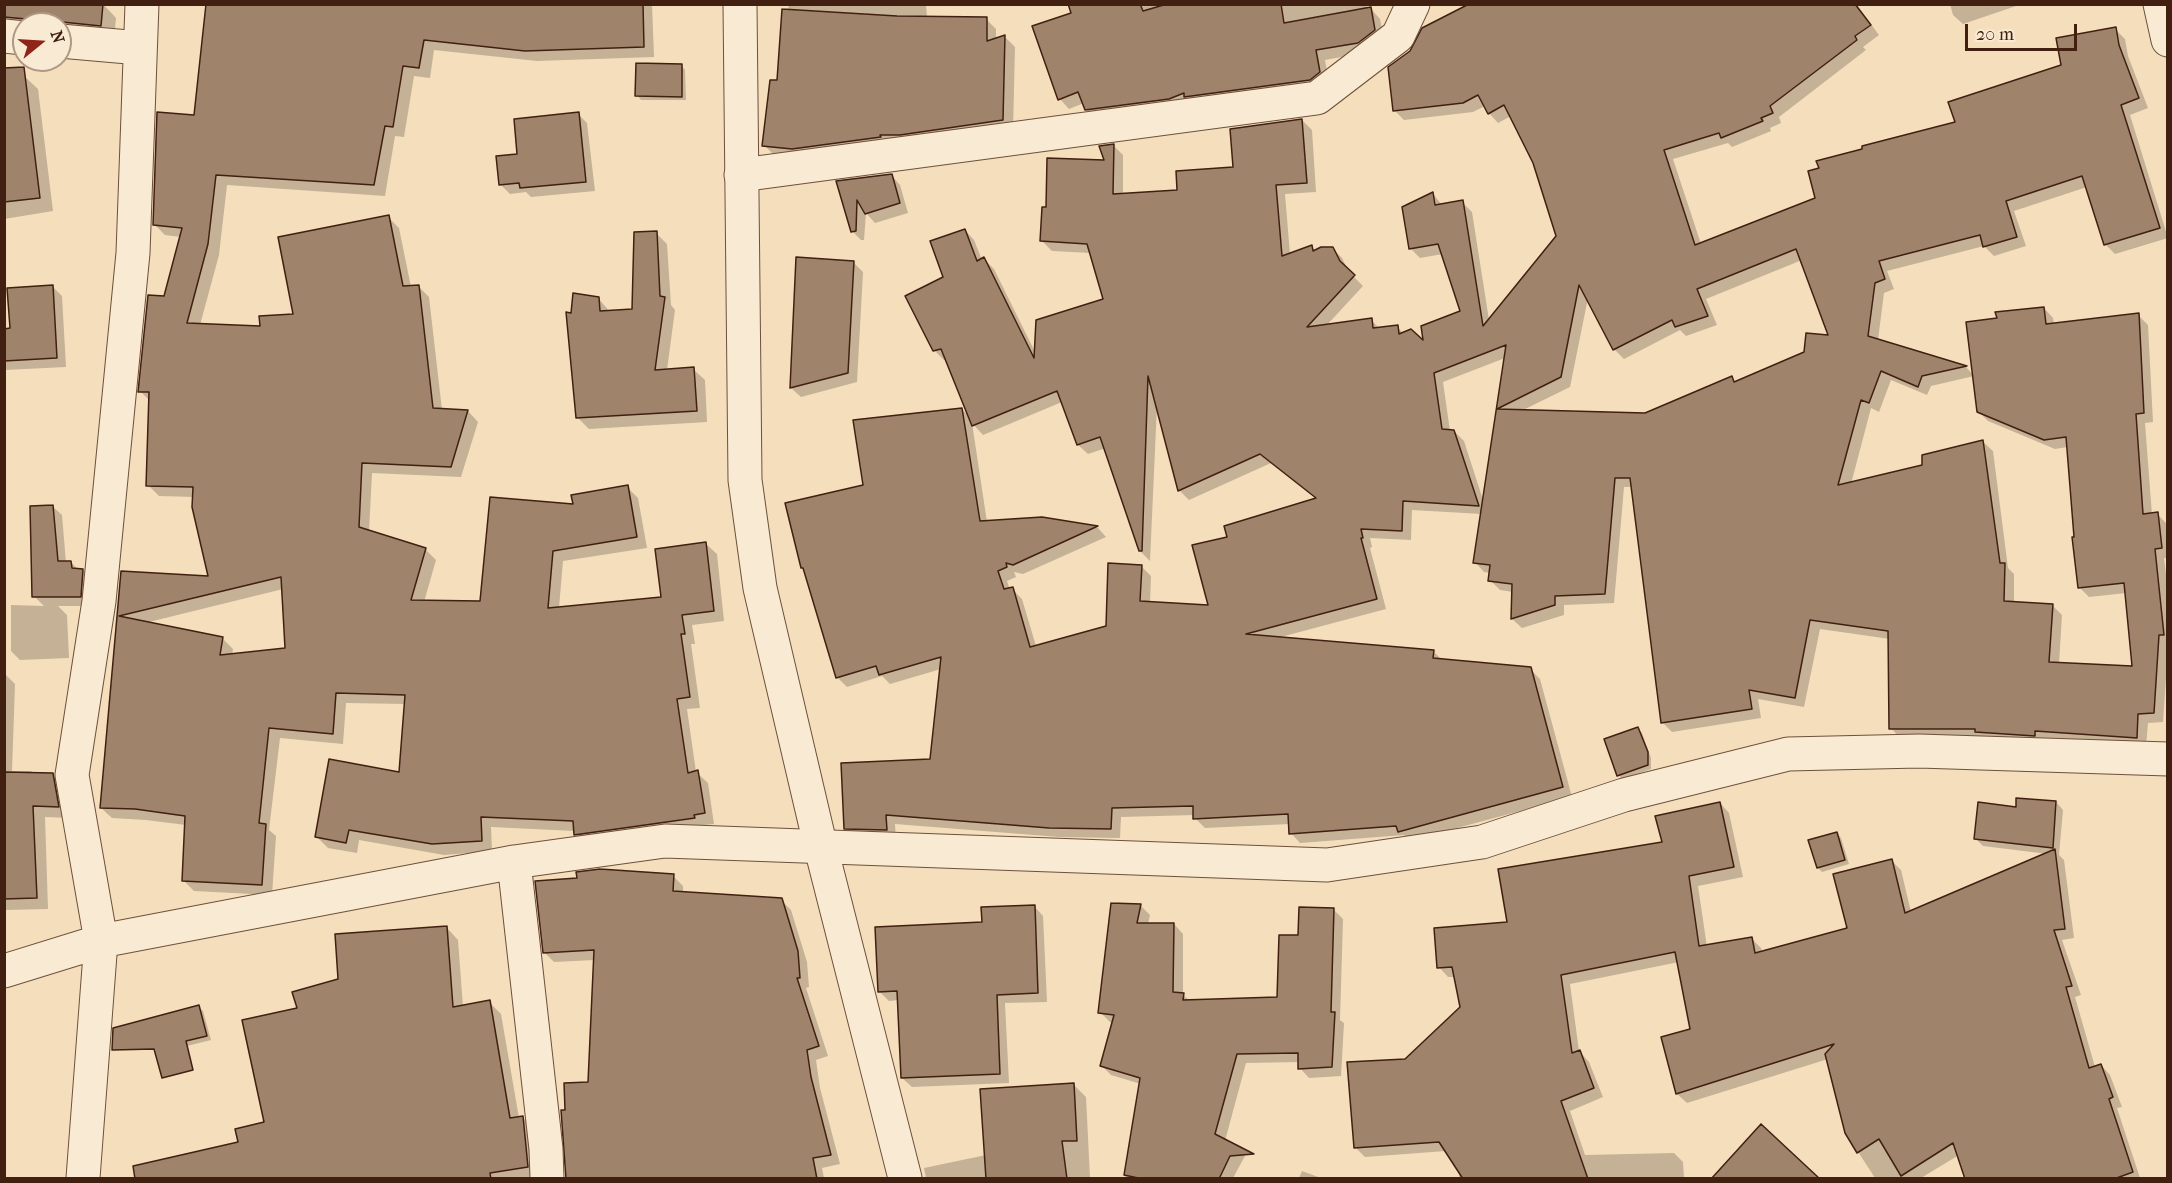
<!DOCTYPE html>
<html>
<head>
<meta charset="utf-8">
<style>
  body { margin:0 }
  #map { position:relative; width:2172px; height:1183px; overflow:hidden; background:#f5debc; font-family:"IM FELL French Canon",serif }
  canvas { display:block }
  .frame { position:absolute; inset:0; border:6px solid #412012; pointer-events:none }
  .north { position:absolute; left:12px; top:12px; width:60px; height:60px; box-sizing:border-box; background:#f8ead3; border:2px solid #af9986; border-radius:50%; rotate:72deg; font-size:16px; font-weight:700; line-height:24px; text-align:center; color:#412012 }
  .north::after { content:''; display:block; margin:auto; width:21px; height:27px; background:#8f2418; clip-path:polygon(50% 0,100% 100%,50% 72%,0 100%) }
  .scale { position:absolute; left:1965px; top:24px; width:112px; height:27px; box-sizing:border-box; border:3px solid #412012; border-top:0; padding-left:8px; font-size:18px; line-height:21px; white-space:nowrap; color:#412012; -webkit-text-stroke:4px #f8ead3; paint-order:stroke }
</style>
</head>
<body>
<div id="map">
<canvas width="2172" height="1183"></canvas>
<div class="frame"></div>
<div class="north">N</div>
<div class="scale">20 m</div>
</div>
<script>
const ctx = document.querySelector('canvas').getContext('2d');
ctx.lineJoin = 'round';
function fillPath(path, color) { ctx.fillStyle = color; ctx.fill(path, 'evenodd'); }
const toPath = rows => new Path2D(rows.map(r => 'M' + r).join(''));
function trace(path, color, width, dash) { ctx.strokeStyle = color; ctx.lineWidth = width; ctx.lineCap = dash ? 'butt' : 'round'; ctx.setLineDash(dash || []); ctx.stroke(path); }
const shadow = toPath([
  [4,4,103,4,116,18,114,39,60,43,60,24,24,24,4,38],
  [282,4,652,4,654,57,537,61,434,50,430,78,414,76,404,137,395,136,385,196,227,185,219,255,200,325,261,328,295,315,388,217,399,228,411,287,418,286,429,297,442,410,468,411,478,422,461,477,372,473,369,532,426,550,436,560,424,602,481,603,574,505,627,487,638,498,647,548,563,561,559,608,662,599,706,544,717,554,724,621,692,625,695,644,691,644,700,708,687,709,696,772,708,783,714,824,704,825,705,828,586,845,575,834,575,831,491,827,492,851,444,855,359,840,357,853,328,848,317,837,400,774,406,704,346,703,343,744,280,738,269,830,276,836,272,895,194,891,183,880,186,825,146,820,112,818,101,808,122,572,210,578,194,497,159,496,148,485,150,401,140,391,181,237,165,235,154,224,196,117],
  [283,589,286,650,232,655,233,649,222,638,145,623],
  [789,4,926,4,927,18,986,19,996,29,996,39,1004,36,1015,47,1013,130,774,155,764,145,778,82],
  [1069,4,1366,4,1367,9,1371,9,1380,19,1384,40,1368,52,1325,60,1329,82,1096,119,1086,109,1084,103,1069,109,1060,99,1072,14],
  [1472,4,1856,4,1879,35,1863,47,1866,50,1779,117,1781,123,1770,128,1771,131,1732,147,1728,143,1673,159,1701,244,1817,199,2063,66,2115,29,2125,39,2128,56,2148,108,2130,115,2168,238,2115,254,2105,244,2087,187,2014,211,2026,246,1994,256,1984,246,1887,271,1894,289,1884,293,1878,340,1966,367,1974,376,1999,320,2044,308,2053,318,2054,325,2138,315,2148,325,2153,422,2145,423,2152,515,2157,514,2167,524,2168,528,2168,558,2164,558,2168,590,2168,649,2163,722,2148,723,2146,747,1900,738,1891,728,1890,639,1820,629,1804,707,1758,699,1761,718,1672,732,1662,722,1632,487,1624,487,1614,603,1564,605,1564,615,1522,628,1512,619,1513,592,1500,590,1490,580,1491,573,1484,572,1475,562,1482,514,1412,510,1411,540,1370,538,1372,547,1370,548,1386,609,1277,638,1433,651,1442,660,1530,669,1540,679,1572,797,1409,841,1404,835,1300,843,1291,833,1290,824,1205,828,1195,818,1195,815,1121,817,1120,838,1059,837,895,824,896,839,856,838,846,828,931,760,941,669,890,684,882,676,847,687,837,677,805,571,802,568,865,487,962,409,971,419,947,359,944,360,934,350,945,278,965,230,974,240,982,260,984,259,994,269,1036,354,1105,300,1091,253,1052,251,1042,241,1048,209,1106,161,1114,146,1123,155,1123,195,1179,191,1234,168,1302,120,1312,130,1316,192,1285,194,1290,254,1312,247,1316,251,1332,248,1342,258,1349,272,1363,286,1326,326,1371,320,1380,329,1397,327,1404,334,1425,345,1461,312,1443,254,1420,258,1410,248,1433,194,1442,205,1462,202,1472,212,1489,320,1557,236,1534,162,1511,116,1498,123,1489,113,1485,106,1473,112,1404,120,1394,110],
  [1802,260,1831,337,1806,353,1736,383,1731,378,1645,414,1521,411,1570,387,1588,298,1614,349,1624,359,1680,330,1686,336,1717,325,1706,299],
  [1505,358,1484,503,1464,441,1454,431,1450,431,1443,382],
  [1974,376,1978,411,1988,421,2055,449,2068,447,2079,587,2089,597,2126,593,2134,668,2059,664,2062,615,2052,605,2014,603,2014,574,2008,568,1993,451,1983,442,1924,467,1851,484,1871,408,1879,412,1891,380,1927,395,1931,386],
  [1062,402,1078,445,1088,454,1106,448,1140,551,1150,561,1157,406,1179,490,1189,500,1271,463,1317,499,1229,538,1210,607,1150,603,1151,576,1141,566,1107,627,1036,646,1022,599,1012,589,1010,590,1007,581,1016,577,1014,572,1023,574,1106,537,1098,528,1042,519,987,522,972,423,983,435],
  [1950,4,2022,4,1963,24,1953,15],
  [681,65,685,70,686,100,641,100,637,95],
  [24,76,38,89,53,211,4,219,4,78],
  [578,114,587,123,595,191,531,197,526,192,510,194,501,185,519,155],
  [891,175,900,185,908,213,875,223,866,213,864,240,861,240,852,231,838,182],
  [656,233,667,244,671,305,675,310,667,370,693,369,705,380,707,422,589,429,578,418,572,315,598,298,610,312,634,311],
  [853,262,863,272,857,382,801,397,791,388],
  [53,287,62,296,66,367,5,370,4,330,12,330],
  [52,506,62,515,66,563,71,562,78,570,83,570,92,579,89,606,58,606,67,615,69,658,20,660,11,651,11,605,44,606,34,596],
  [4,673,15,684,12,771,31,771,35,774,53,775,65,787,70,818,45,817,48,909,4,910],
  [1638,729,1642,733,1651,758,1651,769,1623,779,1618,775],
  [2056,802,2063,810,2059,855,2064,860,2074,938,2062,940,2081,995,2075,997,2095,1067,2101,1065,2110,1075,2122,1107,2117,1108,2140,1178,1966,1178,1959,1155,1921,1178,1875,1178,1846,1133,1828,1059,1687,1103,1677,1094,1692,1030,1679,962,1570,984,1579,1051,1589,1062,1603,1097,1570,1111,1585,1155,1674,1153,1683,1162,1684,1178,1459,1178,1460,1172,1446,1151,1365,1157,1355,1147,1405,1061,1461,1008,1455,977,1448,977,1439,967,1508,923,1663,844,1720,803,1729,813,1743,877,1698,886,1707,947,1751,938,1761,948,1762,953,1849,929,1892,861,1901,870,1911,912,2048,854,1983,846,1976,839,2017,809],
  [1837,833,1841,838,1849,864,1822,872,1818,868],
  [673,876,683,886,683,893,781,900,791,910,807,962,809,987,806,988,828,1056,816,1060,820,1088,840,1164,822,1168,824,1178,676,1178,567,1111,589,1083,595,960,554,962,544,952],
  [1140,905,1150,915,1148,924,1174,924,1183,934,1183,995,1190,1001,1278,999,1300,936,1333,909,1343,919,1340,1020,1344,1023,1341,1076,1309,1078,1300,1068,1299,1062,1246,1063,1225,1141,1235,1146,1245,1156,1233,1178,1125,1178,1141,1084,1111,1075,1102,1066,1113,1023,1110,1022,1100,1012],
  [1034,906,1043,916,1047,1002,1005,1003,1009,1083,912,1087,902,1078,899,1000,889,1001,880,992,983,923],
  [447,928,458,940,463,1007,489,1002,501,1014,519,1118,523,1118,535,1130,539,1178,220,1178,240,1143,270,1122,299,1009,339,980],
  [198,1007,203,1011,211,1040,167,1051],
  [1074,1085,1086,1097,1090,1178,926,1178,924,1168,986,1155],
  [1302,1171,1321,1178,1299,1178]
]);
const building = toPath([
  [4,4,103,4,101,26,62,22,36,24,26,19,4,17,4,4],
  [206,4,643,4,644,47,525,51,424,40,419,68,403,66,393,127,385,126,374,185,216,175,208,244,187,323,260,326,259,316,293,314,278,237,389,215,403,286,419,285,433,408,468,410,451,467,362,463,359,527,426,548,411,600,480,601,490,497,573,504,571,495,628,485,637,537,553,551,548,608,661,597,655,549,706,542,714,611,682,615,685,634,681,634,690,697,677,699,688,773,698,770,705,813,694,815,695,818,574,835,573,821,481,817,482,841,432,844,349,830,346,843,315,837,329,759,399,772,405,695,336,693,333,734,269,728,259,823,266,824,262,885,182,881,185,816,135,809,100,808,121,571,208,576,192,507,193,487,146,486,149,392,138,392,148,295,164,296,182,228,153,225,157,112,194,115,206,4],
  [281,577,285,648,220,655,223,637,119,616,281,577],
  [1068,4,1140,4,1143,11,1167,4,1281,4,1284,23,1371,7,1375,30,1358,43,1316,50,1320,72,1310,80,1184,97,1184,93,1169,99,1085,110,1078,92,1058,100,1032,26,1071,13,1068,4],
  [1469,4,1855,4,1871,25,1855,36,1857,40,1770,106,1773,113,1761,118,1763,121,1721,138,1719,133,1664,150,1695,245,1815,198,1808,171,1819,168,1816,161,1862,149,1862,146,1955,122,1948,102,2061,65,2056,38,2116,27,2119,45,2139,98,2121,105,2160,228,2104,245,2082,176,2006,201,2017,237,1983,247,1980,235,1879,261,1885,279,1875,283,1868,336,1967,366,1922,376,1918,387,1881,371,1869,403,1861,400,1838,485,1922,465,1922,455,1983,440,2000,563,2005,563,2004,601,2053,604,2049,662,2132,666,2124,583,2078,588,2072,537,2074,537,2066,437,2044,440,1977,412,1966,322,1997,318,1995,312,2044,307,2046,324,2139,313,2144,413,2136,414,2143,514,2158,512,2162,548,2155,549,2164,635,2159,635,2154,713,2138,714,2137,738,2035,731,2035,736,1975,732,1975,729,1889,729,1888,631,1810,620,1795,698,1749,690,1752,709,1661,723,1630,478,1615,478,1605,594,1555,596,1555,605,1511,619,1512,584,1488,581,1490,565,1473,563,1506,345,1434,373,1442,429,1454,430,1479,506,1403,501,1402,531,1361,529,1363,538,1361,538,1377,599,1246,634,1434,650,1433,658,1531,667,1563,787,1398,832,1396,826,1289,834,1288,814,1193,819,1193,806,1112,808,1111,829,1049,828,886,815,887,830,844,829,841,763,930,759,941,657,879,675,876,666,836,678,803,568,801,568,785,503,863,485,853,420,962,408,980,521,1042,517,1098,526,1013,565,1006,563,1007,567,998,571,1004,589,1013,587,1030,647,1106,626,1108,563,1142,565,1140,601,1208,605,1192,545,1227,537,1224,526,1316,498,1260,454,1178,491,1148,376,1142,551,1139,551,1100,437,1077,445,1057,391,972,426,941,349,933,351,905,296,943,277,930,241,965,229,977,261,984,257,1034,358,1036,320,1103,299,1087,244,1040,241,1042,207,1046,207,1047,158,1104,160,1099,146,1114,144,1113,194,1177,190,1176,171,1233,167,1230,129,1302,119,1307,183,1276,185,1282,256,1312,245,1313,251,1321,247,1333,247,1340,261,1355,275,1307,327,1372,318,1373,328,1398,325,1399,334,1411,329,1423,340,1421,326,1460,311,1438,244,1409,249,1402,207,1433,192,1435,205,1463,200,1483,326,1556,236,1533,163,1504,105,1488,114,1478,95,1463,103,1393,111,1388,67,1410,51,1422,28,1469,4],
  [1796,249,1828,335,1806,333,1804,352,1734,382,1732,376,1645,413,1497,409,1561,377,1579,285,1613,350,1672,320,1675,327,1708,316,1697,289,1796,249],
  [782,9,897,16,987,17,987,41,1005,35,1003,120,900,135,880,135,881,137,792,149,762,146,770,80,777,80,782,9],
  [636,63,682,64,682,97,635,96,636,63],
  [24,67,40,198,4,202,4,68,24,67],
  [579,112,586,182,520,188,519,183,499,185,496,156,517,154,514,119,579,112],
  [892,174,900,203,865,214,857,200,856,231,851,232,836,181,892,174],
  [657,231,660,296,665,297,655,370,694,367,697,411,576,418,566,312,571,313,573,293,599,297,600,311,632,309,634,232,657,231],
  [796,257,854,261,848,373,790,388,796,257],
  [53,285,57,358,4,361,4,329,10,328,7,288,53,285],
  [53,505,58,561,71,561,72,568,83,569,81,597,32,597,30,506,53,505],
  [1638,727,1648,752,1648,765,1617,776,1604,739,1638,727],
  [4,772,53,773,59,807,33,806,37,898,4,899,4,772],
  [2016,798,2056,801,2053,848,1974,839,1978,802,2016,807,2016,798],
  [1720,802,1734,867,1689,876,1699,946,1752,937,1755,953,1847,928,1833,874,1892,859,1905,913,2055,849,2065,929,2054,930,2072,986,2066,987,2089,1068,2101,1064,2113,1097,2109,1099,2133,1172,2114,1179,1965,1179,1953,1143,1901,1176,1879,1139,1857,1153,1845,1133,1825,1054,1834,1044,1676,1094,1661,1037,1690,1029,1675,952,1561,975,1572,1053,1580,1050,1594,1088,1561,1101,1588,1179,1463,1179,1439,1142,1354,1148,1347,1062,1405,1059,1460,1007,1452,967,1437,968,1434,928,1507,922,1498,869,1662,842,1655,816,1720,802],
  [1837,832,1845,860,1817,868,1808,840,1837,832],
  [600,869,674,874,673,891,782,898,798,951,800,978,797,978,819,1046,807,1050,811,1077,831,1155,813,1158,817,1179,566,1179,561,1110,565,1110,564,1083,588,1082,594,950,543,953,535,881,577,878,576,872,600,869],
  [1111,903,1141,904,1137,923,1174,923,1173,992,1184,993,1183,1000,1277,997,1279,935,1298,935,1299,907,1334,908,1331,1012,1335,1012,1332,1067,1298,1069,1298,1053,1237,1054,1215,1134,1254,1154,1230,1156,1219,1179,1143,1179,1124,1175,1140,1078,1100,1066,1114,1015,1098,1013,1111,903],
  [1035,905,1038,993,997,995,1000,1074,901,1078,897,991,878,992,875,927,982,922,981,907,1035,905],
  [447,926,453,1007,490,1000,510,1118,523,1116,528,1167,490,1173,491,1179,135,1179,133,1166,238,1142,235,1129,264,1122,242,1020,297,1008,292,992,338,979,335,934,447,926],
  [199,1005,207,1036,186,1041,193,1070,162,1078,154,1049,112,1050,113,1028,199,1005],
  [1074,1083,1077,1141,1062,1141,1067,1179,986,1179,980,1089,1074,1083],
  [1761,1124,1820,1179,1711,1179,1761,1124]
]);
const minor = toPath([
  [2160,4,2168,40],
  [4,36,24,38],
  [60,41,140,48],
  [741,175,1317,98,1398,36,1413,4],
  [514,862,546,1149,547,1178],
  [4,971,101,941,514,862,665,841,1327,865,1482,842,1624,795,1788,754,1919,751,2168,759],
  [83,1178,101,941,72,775,99,601,133,253,142,4]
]);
const tertiary = toPath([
  [740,4,745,480,760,588,821,848,905,1178]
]);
fillPath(shadow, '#0003');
fillPath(building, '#9f836a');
trace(building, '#412012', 1.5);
trace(minor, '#6e503c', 35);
trace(tertiary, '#6e503c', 35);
trace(minor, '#f8ead3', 33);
trace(tertiary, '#f8ead3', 33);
</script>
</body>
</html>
